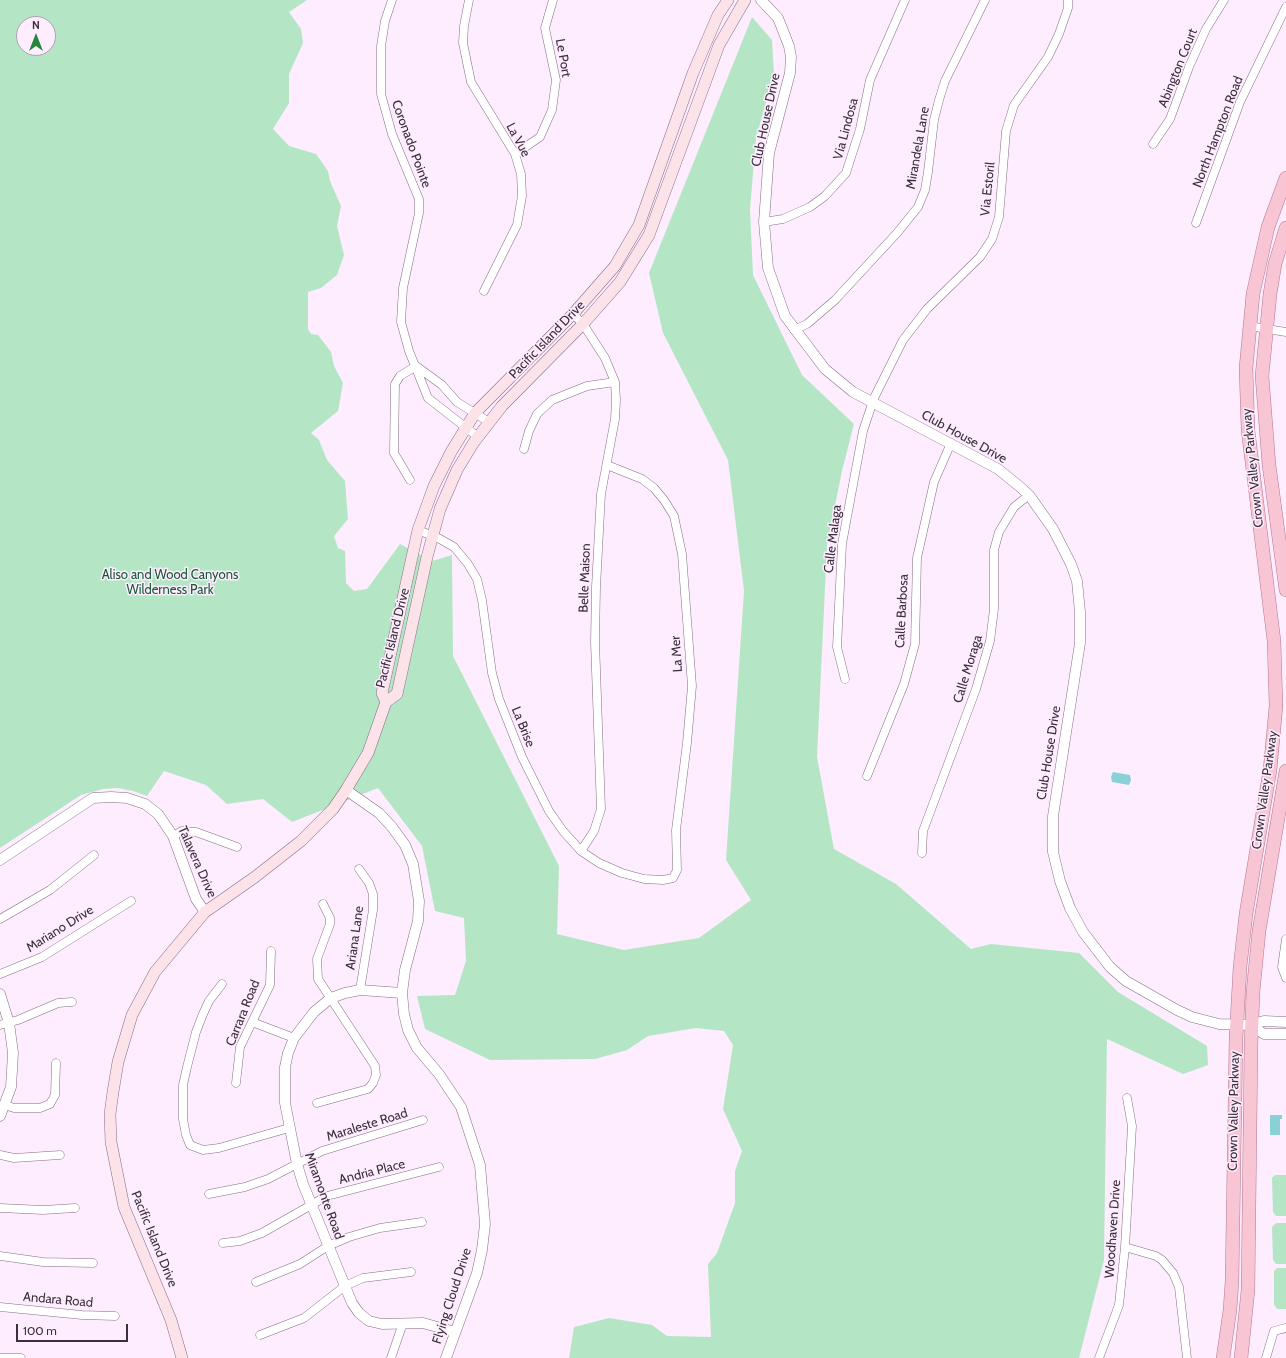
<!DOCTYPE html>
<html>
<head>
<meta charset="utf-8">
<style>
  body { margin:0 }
  #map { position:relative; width:1286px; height:1358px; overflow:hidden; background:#feedfe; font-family:Cabin,sans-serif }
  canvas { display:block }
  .north { position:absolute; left:16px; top:16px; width:40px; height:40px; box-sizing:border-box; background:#feedfe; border:1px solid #b0a1b0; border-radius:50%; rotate:0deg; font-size:11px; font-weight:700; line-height:16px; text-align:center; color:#3a2f3a }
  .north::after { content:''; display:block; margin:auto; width:14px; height:18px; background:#25873b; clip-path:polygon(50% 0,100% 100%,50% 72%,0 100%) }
  .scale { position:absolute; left:16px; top:1324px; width:112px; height:18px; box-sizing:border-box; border:2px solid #3a2f3a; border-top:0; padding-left:5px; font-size:12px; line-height:14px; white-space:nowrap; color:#3a2f3a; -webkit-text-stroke:3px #feedfe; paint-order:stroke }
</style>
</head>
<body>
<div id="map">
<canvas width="1286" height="1358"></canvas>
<div class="north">N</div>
<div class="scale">100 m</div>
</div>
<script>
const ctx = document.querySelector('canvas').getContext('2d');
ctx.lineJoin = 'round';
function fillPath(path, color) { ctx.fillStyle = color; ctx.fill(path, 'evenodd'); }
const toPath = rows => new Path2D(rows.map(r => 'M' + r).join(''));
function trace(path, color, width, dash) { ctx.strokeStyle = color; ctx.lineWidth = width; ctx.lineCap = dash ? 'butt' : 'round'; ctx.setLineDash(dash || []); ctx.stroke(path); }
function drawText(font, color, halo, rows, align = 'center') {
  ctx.font = font + ' Cabin,sans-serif'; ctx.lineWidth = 3; ctx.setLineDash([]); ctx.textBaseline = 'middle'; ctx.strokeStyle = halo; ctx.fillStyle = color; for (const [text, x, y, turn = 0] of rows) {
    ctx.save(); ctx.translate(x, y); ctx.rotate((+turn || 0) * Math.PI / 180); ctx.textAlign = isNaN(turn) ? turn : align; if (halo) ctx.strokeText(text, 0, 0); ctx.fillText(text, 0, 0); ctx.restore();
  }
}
const green = toPath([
  [0,0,307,0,289,12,301,29,303,43,289,74,289,103,273,129,289,146,316,154,328,171,330,181,341,206,337,226,344,255,337,275,321,288,308,292,308,329,311,334,318,335,331,352,334,366,343,383,338,411,311,433,319,440,327,460,345,481,348,519,334,536,338,548,345,551,346,583,354,591,367,589,400,544,432,561,452,555,453,656,559,866,557,934,624,950,699,938,751,900,726,860,744,591,728,460,663,333,649,273,752,17,772,40,774,74,756,138,750,209,753,275,802,375,854,424,842,471,827,545,817,757,834,849,896,884,971,949,991,944,1079,953,1118,992,1207,1046,1208,1065,1183,1074,1107,1039,1104,1260,1079,1358,569,1358,574,1327,609,1318,652,1325,667,1336,711,1337,708,1264,717,1253,735,1203,735,1171,742,1151,723,1109,733,1045,724,1031,696,1028,648,1036,627,1050,595,1059,490,1060,425,1029,417,996,455,995,466,961,464,918,435,911,422,846,378,788,292,822,263,799,227,804,206,785,164,771,147,796,133,791,118,788,103,789,81,795,0,848],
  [24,24,48,24,48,48,24,48],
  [1275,1175,1286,1175,1286,1216,1276,1216,1273,1212,1272,1178],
  [1276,1223,1286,1223,1286,1264,1276,1264,1273,1260,1272,1227],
  [1277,1268,1286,1268,1286,1309,1277,1309,1274,1305,1274,1271]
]);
const water = toPath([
  [1113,772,1130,775,1131,780,1129,785,1112,782,1111,777],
  [1270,1115,1282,1115,1282,1119,1280,1119,1280,1135,1270,1135]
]);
const minor = toPath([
  [392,0,385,21,381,46,381,94,392,134,419,199,419,213,403,288,401,322,409,351,428,398,478,437],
  [469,0,464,26,463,43,471,82,515,154,521,174,522,196,517,225,484,291],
  [1153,144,1170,119,1189,67,1206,29,1224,0],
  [515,154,540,137,552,110,556,80,545,28,553,0],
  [764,222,783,219,810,207,825,196,846,173,860,129,870,80,905,0],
  [1196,223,1240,102,1286,7],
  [573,314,583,324,605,358,615,382,616,400,615,419,601,494,596,587,595,642,601,809,594,831,581,851],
  [1249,326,1286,332],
  [794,330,807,324,835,300,897,233,918,207,925,190,928,172,934,120,939,100,945,81,985,0],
  [416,366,442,385,457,402,489,422],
  [524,449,529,431,537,414,552,400,587,386,615,382],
  [410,480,394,453,395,384,400,376,416,366],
  [418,530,440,539,454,547,468,564,477,579,482,600,492,673,499,699,522,757,549,811,563,831,581,851,599,863,622,873,644,879,663,880,673,878,677,870,676,830,687,743,692,686,682,554,674,516,664,500,654,488,642,479,607,465],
  [845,679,837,647,842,544,863,431,874,398,903,340,927,309,980,257,992,239,999,217,1006,131,1014,105,1048,57,1059,34,1068,8,1068,0],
  [867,776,904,684,915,644,917,558,934,482,951,443],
  [173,836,182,831,196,832,237,847],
  [922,853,923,831,976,689,990,641,994,609,994,550,999,532,1014,507,1029,495],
  [359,869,369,883,373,894,373,910,360,990],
  [0,919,50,890,94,855],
  [1286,939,1282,967,1286,978],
  [0,974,42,957,131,901],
  [222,984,209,1001,203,1014,196,1032,187,1067,183,1085,183,1119,186,1135,190,1145,203,1150,219,1148,289,1128],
  [252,1022,294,1038],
  [0,1025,18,1020,58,1003,72,1002],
  [236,1083,240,1047,270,985,271,951],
  [317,1103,368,1089,373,1083,376,1075,375,1066,318,979,317,959,330,924,330,918,323,904],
  [5,1105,14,1108,40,1108,50,1104,55,1095,56,1063],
  [0,1155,14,1158,60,1155],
  [209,1194,245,1187,268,1179,322,1151,423,1120],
  [0,1208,43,1210,75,1208],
  [223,1243,240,1241,262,1233,327,1196,439,1167],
  [1125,1247,1156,1256,1162,1260,1173,1273,1179,1287,1187,1358],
  [0,1256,43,1262,93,1263],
  [256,1282,300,1264,328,1246,349,1237,380,1228,422,1222],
  [0,1307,82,1315,115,1316],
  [260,1335,304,1318,345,1286,363,1278,411,1272],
  [0,1358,21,1358],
  [391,1358,403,1323],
  [1099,1358,1119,1305,1125,1247,1132,1126,1127,1098],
  [1266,1358,1274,1331,1286,1328]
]);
const tertiary = toPath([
  [761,0,778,18,789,46,791,57,790,73,769,153,764,222,768,268,785,316,825,369,853,392,998,469,1019,486,1029,495,1053,529,1071,564,1077,581,1080,612,1080,643,1053,816,1053,852,1060,881,1070,908,1083,932,1110,967,1126,981,1177,1010,1192,1017,1219,1024,1251,1025,1264,1021,1286,1022],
  [346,790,379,813,392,827,405,845,413,864,419,901,418,921,405,970,402,993,404,1014,408,1030,417,1048,439,1074,461,1107,480,1165,485,1224,482,1250,477,1273,446,1358],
  [0,860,93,798,111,797,127,798,145,804,158,814,173,836,196,899,205,912],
  [402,993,360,990,345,993,331,998,314,1012,294,1038,288,1053,285,1067,285,1103,297,1164,303,1184,352,1303,359,1313,369,1321,382,1324,423,1323,455,1332],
  [0,994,9,1023,13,1053,11,1087,0,1116],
  [1251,1025,1264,1034,1286,1034]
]);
const secondary = toPath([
  [386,702,382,693,418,530,434,486,451,452,475,413,573,314,615,266,639,225,693,73,718,15,728,0],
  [182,1358,171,1320,124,1207,111,1142,110,1114,113,1092,118,1062,132,1015,155,972,205,912,255,877,301,841,333,809,346,790,368,753,386,702,397,694,427,557,440,509,457,470,474,442,502,406,583,324,620,282,649,235,719,45,745,0]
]);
const primary = toPath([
  [1286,228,1275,264,1270,294,1262,376,1269,465,1286,590],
  [1223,1358,1230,1310,1232,1281,1236,1038,1240,967,1246,914,1270,770,1276,706,1274,641,1248,430,1246,368,1253,294,1268,227,1286,178],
  [1241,1358,1248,1290,1251,1045,1253,992,1259,931,1286,771]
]);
const streetNames = [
  ["Le Port",563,58,80],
  ["Abington Court",1178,68,-68],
  ["Club House Drive",766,120,-78],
  ["Via Lindosa",846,129,-75],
  ["North Hampton Road",1218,132,-69],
  ["La Vue",518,140,62],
  ["Coronado Pointe",411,144,70],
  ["Mirandela Lane",918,148,-80],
  ["Via Estoril",988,189,-84],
  ["Pacific Island Drive",547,340,-46],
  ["Club House Drive",964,437,29],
  ["Crown Valley Parkway",1253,468,-96],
  ["Calle Malaga",833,539,-83],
  ["Belle Maison",585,578,-88],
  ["Calle Barbosa",902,611,-87],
  ["Pacific Island Drive",393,638,-76],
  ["La Mer",677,654,-94],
  ["Calle Moraga",968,669,-73],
  ["La Brise",523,727,68],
  ["Club House Drive",1049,753,-81],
  ["Crown Valley Parkway",1265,790,-82],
  ["Talavera Drive",197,862,66],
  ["Mariano Drive",60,929,-32],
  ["Ariana Lane",355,938,-82],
  ["Carrara Road",243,1013,-68],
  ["Crown Valley Parkway",1234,1111,-89],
  ["Maraleste Road",367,1125,-17],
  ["Andria Place",372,1172,-14],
  ["Miramonte Road",324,1196,70],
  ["Woodhaven Drive",1113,1229,-86],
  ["Pacific Island Drive",154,1239,68],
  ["Flying Cloud Drive",452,1296,-72],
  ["Andara Road",58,1300,5]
];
const parkNames = [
  ["Aliso and Wood Canyons",170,575],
  ["Wilderness Park",170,590]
];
fillPath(green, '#b4e6c6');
fillPath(water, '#89d1d6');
trace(minor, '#856d86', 9);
trace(tertiary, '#856d86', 11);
trace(secondary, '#856d86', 12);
trace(primary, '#b3778b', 14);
trace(minor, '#fff', 8);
trace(tertiary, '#fff', 10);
trace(secondary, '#fce2e9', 11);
trace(primary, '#f8c5d4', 13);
drawText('13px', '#3a2f3a', '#feedfe', streetNames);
drawText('13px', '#1a5738', '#feedfe', parkNames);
</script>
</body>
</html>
